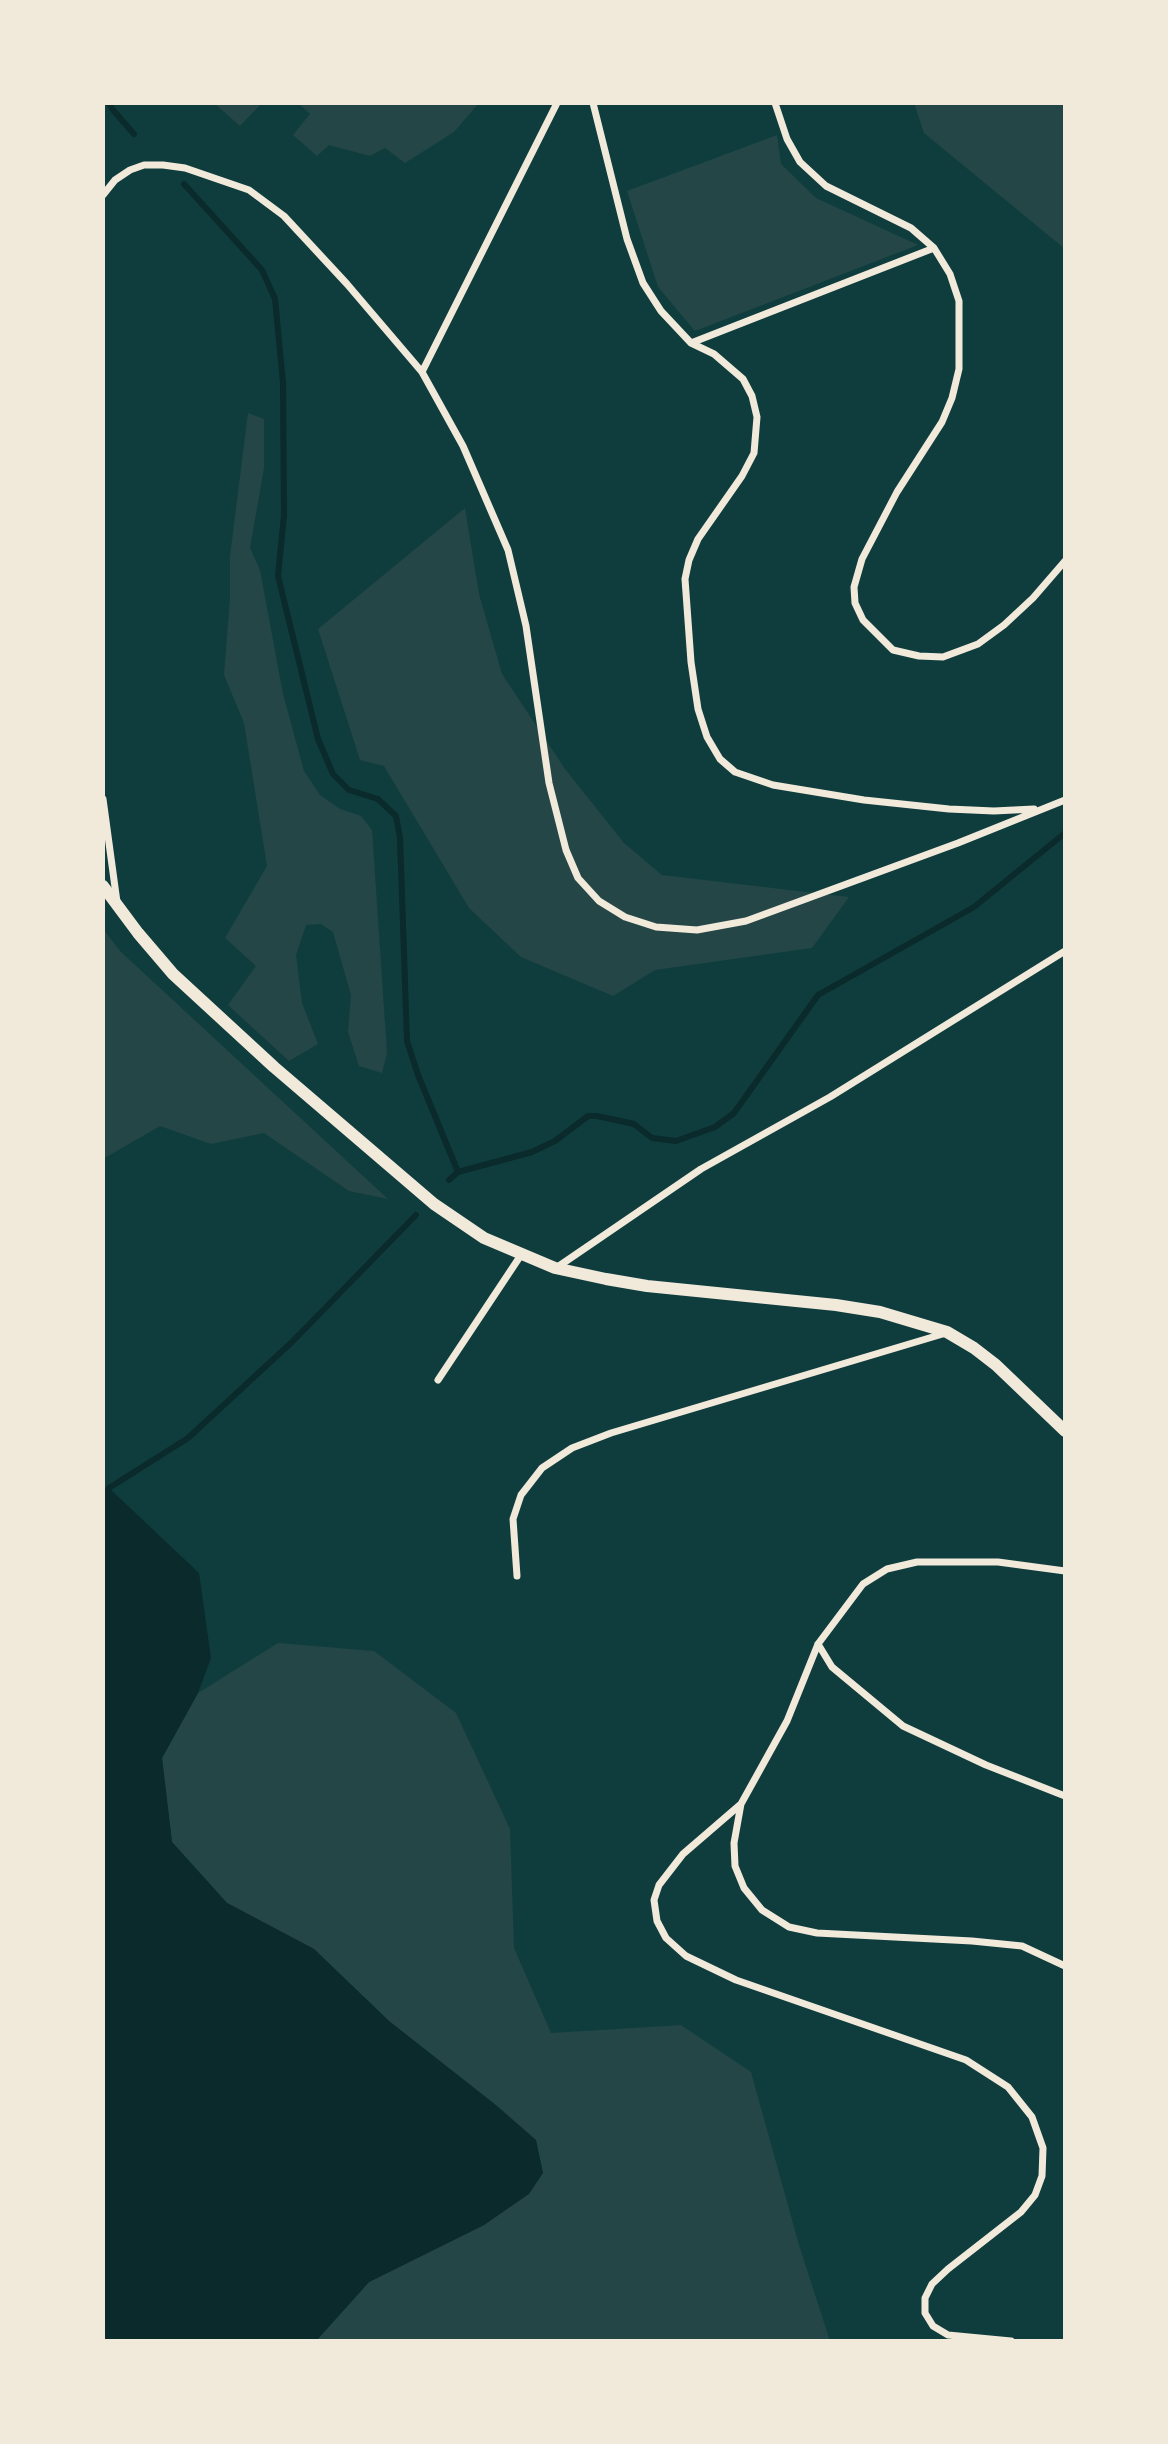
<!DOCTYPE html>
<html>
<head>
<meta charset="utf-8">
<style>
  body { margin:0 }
  #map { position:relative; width:1168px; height:2444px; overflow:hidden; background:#0f3d3e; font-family:Raleway,sans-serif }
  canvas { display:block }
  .frame { position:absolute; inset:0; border:105px solid #f1e9da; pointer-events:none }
</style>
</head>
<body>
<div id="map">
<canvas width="1168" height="2444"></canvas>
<div class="frame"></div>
</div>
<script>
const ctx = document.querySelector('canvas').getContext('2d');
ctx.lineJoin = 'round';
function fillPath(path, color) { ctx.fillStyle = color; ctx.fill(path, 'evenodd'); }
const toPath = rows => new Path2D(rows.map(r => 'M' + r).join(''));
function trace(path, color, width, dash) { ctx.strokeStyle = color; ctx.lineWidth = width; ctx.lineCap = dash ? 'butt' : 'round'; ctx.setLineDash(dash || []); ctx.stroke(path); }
const green = toPath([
  [214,103,262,103,240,126],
  [298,103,479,103,454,132,405,163,385,148,370,156,329,145,317,156,293,135,310,114],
  [914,103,1065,103,1065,249,924,133],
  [777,135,781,164,816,198,918,245,695,331,658,287,627,191],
  [248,413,264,419,264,468,250,548,260,570,283,694,304,771,320,795,340,809,361,816,372,830,387,1053,382,1073,359,1066,348,1032,351,995,333,932,321,924,306,925,296,955,302,1003,318,1044,289,1061,228,1005,256,966,225,938,267,866,244,723,224,675,230,598,230,556],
  [465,508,479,594,502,674,565,769,624,843,662,875,849,897,812,948,655,970,613,996,521,957,469,908,384,766,360,760,318,629],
  [103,929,121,952,388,1199,349,1191,264,1133,211,1144,160,1126,103,1159],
  [278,1643,374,1651,456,1713,510,1829,514,1948,551,2033,681,2025,751,2072,799,2245,830,2341,316,2341,369,2282,484,2225,543,2173,536,2141,497,2106,389,2021,314,1949,227,1903,172,1842,162,1758,198,1693]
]);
const water = toPath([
  [109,1488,199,1573,211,1658,198,1693,162,1758,172,1842,227,1903,314,1949,389,2021,497,2106,536,2140,543,2173,529,2194,484,2225,369,2282,316,2341,103,2341,103,1489]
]);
const stream = toPath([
  [109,103,113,110,134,134],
  [184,184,262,270,275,299,283,383,284,515,278,576,318,739,333,774,349,790,378,799,396,816,400,838,407,1041,418,1075,458,1172],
  [449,1180,458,1172,532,1152,555,1141,588,1116,597,1116,634,1124,652,1138,676,1141,715,1127,734,1113,818,995,974,907,1065,833],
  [103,1497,109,1488,188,1438,292,1342,416,1215]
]);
const minor = toPath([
  [593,103,627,239,643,283,661,311,691,343,714,354,743,379,752,396,757,417,754,453,742,476,698,539,689,560,685,579,691,662,698,709,707,737,720,759,735,772,773,785,864,800,949,809,994,811,1034,809],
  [775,103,787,139,800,162,826,186,911,228,934,248,950,274,959,301,959,369,952,398,942,422,897,492,862,559,854,587,855,603,863,620,893,650,919,656,943,657,978,644,1004,625,1033,598,1065,561],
  [103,195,115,180,130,170,144,165,163,165,185,168,249,190,284,216,347,284,422,372,463,446,508,550,526,626,549,783,566,850,578,878,599,901,625,917,656,927,697,930,746,921,958,843,1065,800],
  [691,343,934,248],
  [422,372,557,103],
  [103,799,117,902],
  [556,1268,701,1169,830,1097,1065,951],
  [438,1380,521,1255],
  [1065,1571,998,1562,917,1562,887,1569,863,1584,818,1644,787,1721,741,1804,734,1843,735,1866,744,1888,762,1910,789,1927,817,1933,972,1941,1022,1946,1065,1966],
  [517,1576,513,1519,521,1495,542,1468,572,1448,611,1433,946,1333],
  [818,1644,832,1667,903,1726,986,1765,1065,1796],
  [741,1804,683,1854,659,1885,654,1900,657,1921,666,1938,686,1956,736,1980,966,2060,1008,2087,1032,2117,1043,2148,1042,2176,1035,2195,1021,2212,948,2269,932,2284,925,2298,925,2313,933,2326,948,2335,1011,2341]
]);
const tertiary = toPath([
  [103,886,138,933,173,974,274,1067,434,1204,484,1238,555,1268,606,1279,647,1286,836,1305,880,1312,947,1332,974,1348,996,1365,1065,1431]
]);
fillPath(green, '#244646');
fillPath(water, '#0a2a2b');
trace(stream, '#0a2a2b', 6);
trace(minor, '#f1e9da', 7);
trace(tertiary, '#f1e9da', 12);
</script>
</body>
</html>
